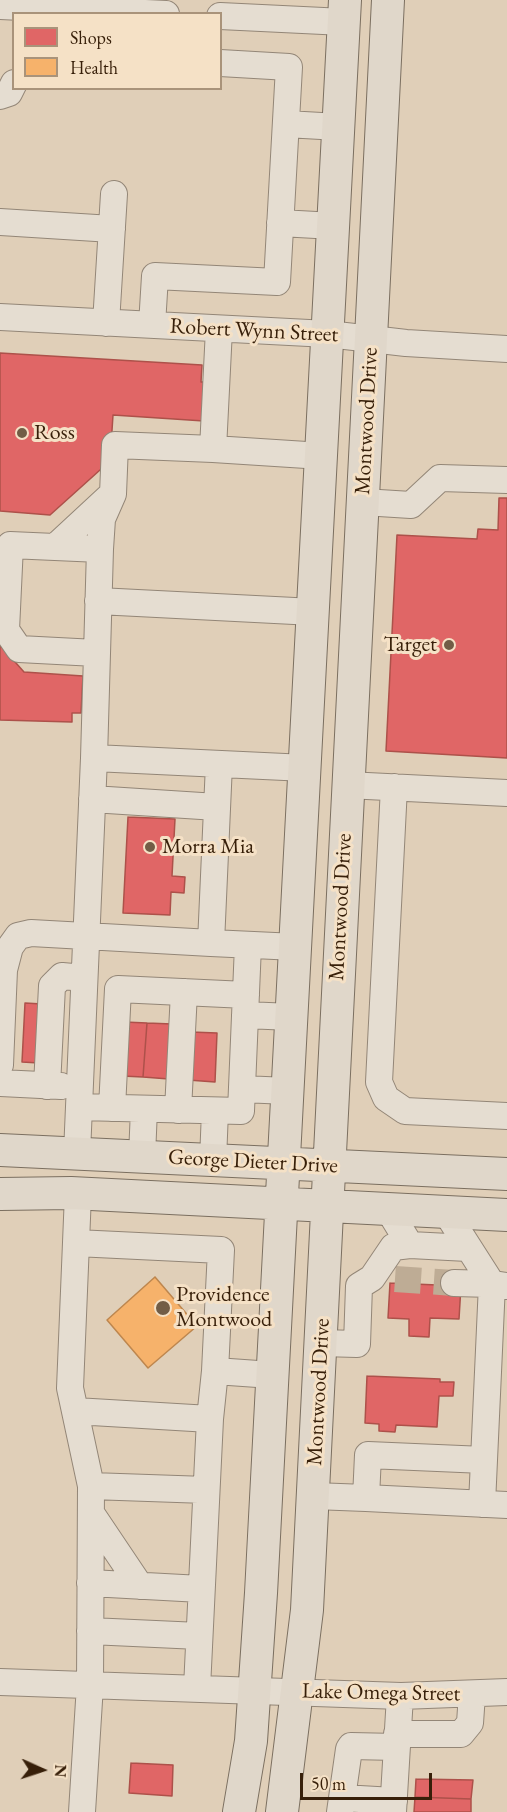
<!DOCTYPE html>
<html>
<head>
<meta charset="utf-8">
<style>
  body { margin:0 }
  #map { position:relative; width:507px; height:1812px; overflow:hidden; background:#e0cfb8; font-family:"EB Garamond",serif }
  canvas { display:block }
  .legend { position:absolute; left:12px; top:12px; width:210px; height:78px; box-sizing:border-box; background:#f5e1c6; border:2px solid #a9937a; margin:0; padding:8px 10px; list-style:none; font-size:18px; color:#371f09 }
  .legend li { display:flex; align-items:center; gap:12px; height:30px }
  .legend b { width:30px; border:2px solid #a9937a }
  .north { position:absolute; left:12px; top:1740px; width:60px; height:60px; -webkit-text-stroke:4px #f5e1c6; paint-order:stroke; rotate:93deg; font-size:16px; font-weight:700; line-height:24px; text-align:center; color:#371f09 }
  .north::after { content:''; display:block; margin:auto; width:21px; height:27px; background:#371f09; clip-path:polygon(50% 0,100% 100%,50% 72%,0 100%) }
  .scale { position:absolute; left:300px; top:1773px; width:132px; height:27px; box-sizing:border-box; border:3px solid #371f09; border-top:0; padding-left:8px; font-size:18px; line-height:21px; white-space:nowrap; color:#371f09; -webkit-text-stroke:4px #f5e1c6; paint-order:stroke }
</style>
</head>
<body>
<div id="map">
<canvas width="507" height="1812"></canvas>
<ul class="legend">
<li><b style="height:16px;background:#e06666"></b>Shops</li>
<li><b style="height:16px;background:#f6b26b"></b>Health</li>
</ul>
<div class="north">N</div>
<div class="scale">50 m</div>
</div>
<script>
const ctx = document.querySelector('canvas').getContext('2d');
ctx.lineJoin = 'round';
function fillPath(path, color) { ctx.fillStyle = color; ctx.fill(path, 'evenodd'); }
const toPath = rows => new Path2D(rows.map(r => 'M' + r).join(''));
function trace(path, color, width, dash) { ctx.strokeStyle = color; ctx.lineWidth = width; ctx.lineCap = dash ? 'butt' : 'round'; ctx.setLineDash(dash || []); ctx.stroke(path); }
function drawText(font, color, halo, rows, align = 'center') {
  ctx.font = font + ' "EB Garamond",serif'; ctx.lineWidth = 6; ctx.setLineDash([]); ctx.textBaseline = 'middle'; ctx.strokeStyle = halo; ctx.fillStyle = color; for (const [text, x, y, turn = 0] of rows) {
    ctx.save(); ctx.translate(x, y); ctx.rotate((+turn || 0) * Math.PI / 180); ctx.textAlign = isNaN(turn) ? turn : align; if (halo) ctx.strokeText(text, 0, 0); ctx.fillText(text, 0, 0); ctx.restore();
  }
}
const shops = toPath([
  [0,353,202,365,201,382,206,382,204,421,113,415,110,461,50,515,0,511,0,353],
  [499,498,507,498,507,758,386,751,397,535,477,539,478,529,498,530,499,498],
  [0,645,24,672,83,676,81,713,72,713,72,722,0,720,0,645],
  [128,817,175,819,172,876,185,877,184,893,171,892,170,915,123,913,128,817],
  [25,1003,42,1004,39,1063,22,1062,25,1003],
  [124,1022,147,1023,143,1077,122,1076,124,1022],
  [147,1023,172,1024,169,1079,143,1077,147,1023],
  [191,1032,217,1033,215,1082,188,1080,191,1032],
  [390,1283,461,1286,459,1319,430,1318,429,1337,409,1336,409,1319,388,1318,390,1283],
  [367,1376,440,1379,440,1382,454,1382,453,1396,439,1396,437,1427,396,1425,395,1432,379,1431,379,1424,365,1423,367,1376],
  [131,1763,173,1765,172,1796,129,1793,131,1763],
  [416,1779,473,1780,471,1799,415,1797,416,1779],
  [415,1797,471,1799,471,1812,414,1812,415,1797]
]);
const health = toPath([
  [155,1277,197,1326,148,1368,107,1320,155,1277]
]);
const minorTunnel = toPath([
  [395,1279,454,1283]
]);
const minor = toPath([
  [0,6,166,14],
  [220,16,344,22],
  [0,96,9,93,14,83],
  [286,124,339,127],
  [0,222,112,229],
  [280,223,334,226],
  [0,317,328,334,406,343,507,349],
  [106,323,114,194],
  [152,325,155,276,277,282,289,67,220,63],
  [219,329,213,449,322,456],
  [213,449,115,445,113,494,102,519,100,549,94,758,306,768],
  [363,502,411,505,440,478,507,480],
  [55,547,110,496],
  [98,601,314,612],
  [96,653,19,649,6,630,10,545,100,549],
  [219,764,211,943,296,947],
  [347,785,507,793],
  [394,787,379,1082,386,1098,405,1111,507,1116],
  [92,799,217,807],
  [245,1015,292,1017],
  [0,1065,4,970,10,947,18,936,31,933,211,943],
  [0,1083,61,1086],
  [47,1086,52,986,62,976,84,978],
  [242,1089,288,1091],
  [79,1107,241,1111,248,945],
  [112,1108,118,989,246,995],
  [178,1110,184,992],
  [77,1153,94,758],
  [142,1156,144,1109],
  [213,1160,215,1111],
  [78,1194,70,1388,91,1486,90,1685,82,1812],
  [388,1209,410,1245,468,1248],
  [446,1212,492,1284],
  [76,1243,221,1250,215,1371,272,1375],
  [454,1283,492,1284],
  [321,1343,357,1344,359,1286,372,1278,393,1247,410,1245],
  [75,1411,210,1419,215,1371],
  [484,1460,368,1455,366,1498,507,1505],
  [91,1486,206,1490],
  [314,1496,366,1498],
  [482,1504,492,1284,507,1286],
  [91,1513,140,1586],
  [90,1583,201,1589],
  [90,1631,199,1636],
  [0,1682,401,1696,507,1692],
  [197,1688,210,1419],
  [397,1734,461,1734,470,1723,472,1694],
  [342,1798,394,1801],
  [340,1812,349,1749,351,1746,397,1747],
  [393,1812,400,1696]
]);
const major = toPath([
  [0,1150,507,1174],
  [0,1194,71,1193,507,1215],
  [239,1812,251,1741,261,1593,345,0],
  [282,1812,307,1610,388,0]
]);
const markers = [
  [22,433,6,"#725d46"],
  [449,645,6,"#725d46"],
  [150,847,6,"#725d46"],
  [163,1308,8,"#725d46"]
];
const streetNames = [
  ["Robert Wynn Street",254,331,3],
  ["Montwood Drive",367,421,-87],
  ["Montwood Drive",341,907,-87],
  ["George Dieter Drive",253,1162,3],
  ["Montwood Drive",319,1392,-87],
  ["Lake Omega Street",381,1693,1]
];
const poiNames = [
  ["Ross",34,433],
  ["Target",437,645,"right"],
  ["Morra Mia",162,847],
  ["Providence",176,1295],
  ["Montwood",176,1320]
];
fillPath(shops, '#e06666');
trace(shops, '#ad514a', 1.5);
fillPath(health, '#f6b26b');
trace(health, '#bd864e', 1.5);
trace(minorTunnel, '#beac95', 26, [26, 13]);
trace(minor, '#938677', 28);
trace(major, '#7b6f60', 34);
trace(minor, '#e5ddd1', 26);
trace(major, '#e0d7ca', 32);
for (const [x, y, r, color] of markers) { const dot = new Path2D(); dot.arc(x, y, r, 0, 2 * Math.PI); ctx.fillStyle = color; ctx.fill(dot); trace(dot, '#f5e1c6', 2); }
drawText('22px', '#371f09', '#f5e1c6', streetNames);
drawText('22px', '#371f09', '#f5e1c6', poiNames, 'left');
</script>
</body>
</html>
